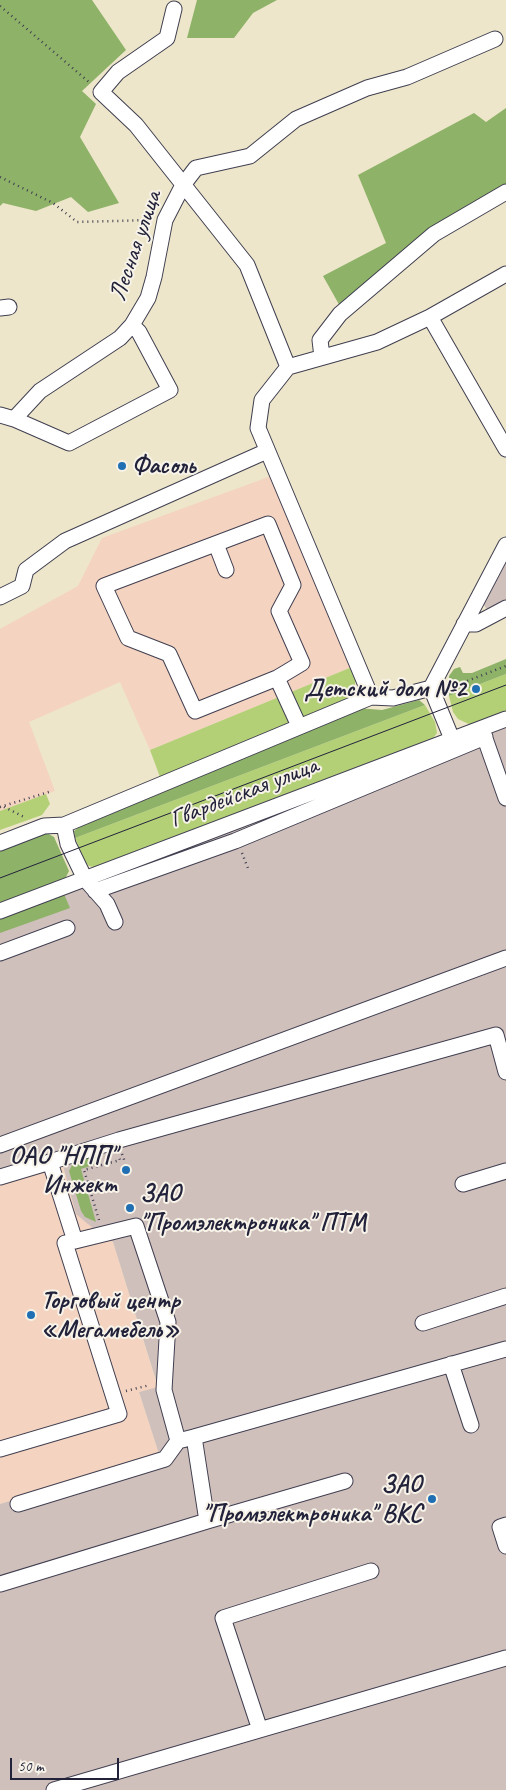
<!DOCTYPE html>
<html>
<head>
<meta charset="utf-8">
<style>
  body { margin:0 }
  #map { position:relative; width:506px; height:1790px; overflow:hidden; background:#ede6ca; font-family:Caveat,sans-serif }
  canvas { display:block }
  .scale { position:absolute; left:10px; top:1758px; width:109px; height:22px; box-sizing:border-box; border:2px solid #22223b; border-top:0; padding-left:6px; font-size:15px; line-height:18px; white-space:nowrap; color:#22223b; -webkit-text-stroke:4px #f7f3e8; paint-order:stroke }
</style>
</head>
<body>
<div id="map">
<canvas width="506" height="1790"></canvas>
<div class="scale">50 m</div>
</div>
<script>
const ctx = document.querySelector('canvas').getContext('2d');
ctx.lineJoin = 'round';
function fillPath(path, color) { ctx.fillStyle = color; ctx.fill(path, 'evenodd'); }
const toPath = rows => new Path2D(rows.map(r => 'M' + r).join(''));
function trace(path, color, width, dash) { ctx.strokeStyle = color; ctx.lineWidth = width; ctx.lineCap = dash ? 'butt' : 'round'; ctx.setLineDash(dash || []); ctx.stroke(path); }
function drawText(font, color, halo, rows, align = 'center') {
  ctx.font = font + ' Caveat,sans-serif'; ctx.lineWidth = 4; ctx.setLineDash([]); ctx.textBaseline = 'middle'; ctx.strokeStyle = halo; ctx.fillStyle = color; for (const [text, x, y, turn = 0] of rows) {
    ctx.save(); ctx.translate(x, y); ctx.rotate((+turn || 0) * Math.PI / 180); ctx.textAlign = isNaN(turn) ? turn : align; if (halo) ctx.strokeText(text, 0, 0); ctx.fillText(text, 0, 0); ctx.restore();
  }
}
const built = toPath([
  [271,476,352,667,150,750,120,682,29,722,55,791,0,811,0,629,78,586,102,538],
  [60,1155,65,1175,100,1229,113,1242,158,1388,139,1392,159,1454,0,1504,0,1172]
]);
const industrial = toPath([
  [506,563,506,602,489,612,483,604],
  [506,726,506,1790,0,1790,0,1504,159,1454,139,1392,158,1387,113,1242,100,1229,94,1229,76,1214,60,1155,0,1172,0,918]
]);
const green = toPath([
  [352,667,356,676,355,685,342,704,160,777,150,750],
  [506,674,506,712,471,725,458,719,453,712,449,696],
  [425,705,435,722,437,733,433,738,94,867,89,866,85,862,75,838],
  [46,794,50,804,42,815,0,830,0,811]
]);
const forest = toPath([
  [0,0,92,0,126,50,82,91,96,104,80,137,119,203,88,212,71,197,36,211,3,203,0,206],
  [197,0,277,0,253,13,234,38,187,38],
  [506,108,506,187,341,308,323,276,386,243,358,175,474,113,486,122],
  [506,659,506,674,449,696,449,676,454,669,460,667,463,673,472,673],
  [419,700,425,705,75,838,74,831,83,824,357,708,382,710],
  [45,832,54,837,69,871,65,879,0,903,0,849],
  [64,894,70,908,0,933,0,918],
  [96,1153,100,1163,81,1169,96,1222,85,1217,81,1211,69,1171,75,1159]
]);
const path = toPath([
  [0,6,90,83],
  [0,177,53,203,77,222,151,220],
  [449,683,454,686,506,666],
  [0,807,52,791],
  [4,807,26,818],
  [242,853,249,871],
  [122,1154,125,1162],
  [99,1220,84,1170,120,1160,118,1155],
  [126,1391,150,1385]
]);
const minor = toPath([
  [174,9,167,38,118,72,101,92,136,125,247,265,288,367],
  [506,274,430,317,377,342,288,367,262,400,258,428,371,697,393,698,431,688,506,545],
  [0,308,9,307],
  [430,317,506,449],
  [322,357,320,340,340,314,434,234,506,192],
  [0,415,14,419,69,443,170,390,139,332,132,325],
  [14,419,40,391,120,338,132,325,148,298,154,277,165,220,183,185,196,168,250,156,296,119,367,88,407,77,495,39],
  [216,544,226,570],
  [0,597,22,586,26,570,65,541,267,451],
  [464,624,476,624,506,608],
  [277,678,302,663,279,611,293,585,268,524,104,586,128,638,169,654,195,711,277,678,299,726],
  [431,688,452,739],
  [482,730,506,798],
  [64,825,68,844,85,879,107,904,115,922],
  [0,843,44,826,64,825,371,697],
  [95,891,235,841,485,737],
  [0,911,506,719],
  [0,953,67,928],
  [0,1145,506,958],
  [0,1177,50,1162],
  [463,1184,506,1171],
  [75,1241,136,1226,168,1322,164,1390,178,1441,194,1437],
  [423,1323,506,1296],
  [451,1364,471,1425],
  [0,1449,119,1414,65,1243,75,1241,50,1162,119,1140,496,1035,506,1072],
  [18,1504,165,1459,178,1441],
  [207,1521,345,1481],
  [506,1525,500,1527,506,1546],
  [0,1584,207,1521,194,1437,506,1349],
  [260,1730,223,1618,371,1571],
  [54,1790,506,1658]
]);
const tram = toPath([
  [0,878,506,685]
]);
const markers = [
  [122,466,5,"#1f6fb2"],
  [476,689,5,"#1f6fb2"],
  [126,1170,5,"#1f6fb2"],
  [130,1208,5,"#1f6fb2"],
  [31,1315,5,"#1f6fb2"],
  [432,1499,5,"#1f6fb2"]
];
const streetNames = [
  ["Лесная улица",136,246,-71],
  ["Гвардейская улица",244,793,-21]
];
const poiNames = [
  ["Фасоль",132,466],
  ["Детский дом №2",466,689,"right"],
  ["ОАО \"НПП\"",116,1156,"right"],
  ["Инжект",116,1185,"right"],
  ["ЗАО",140,1194],
  ["\"Промэлектроника\" ПТМ",140,1223],
  ["Торговый центр",41,1301],
  ["«Мегамебель»",41,1330],
  ["ЗАО",422,1485,"right"],
  ["\"Промэлектроника\" ВКС",422,1514,"right"]
];
fillPath(built, '#f4d3c0');
fillPath(industrial, '#d0c0bc');
fillPath(green, '#b3d077');
fillPath(forest, '#8eb268');
trace(minor, '#403f50', 17);
trace(path, '#403f50', 2.5, [1, 4]);
trace(minor, '#fff', 15);
trace(tram, '#22223b', 1);
for (const [x, y, r, color] of markers) { const dot = new Path2D(); dot.arc(x, y, r, 0, 2 * Math.PI); ctx.fillStyle = color; ctx.fill(dot); trace(dot, '#f7f3e8', 2); }
drawText('25px', '#22223b', '#f7f3e8', streetNames);
drawText('bold 25px', '#22223b', '#f7f3e8', poiNames, 'left');
</script>
</body>
</html>
